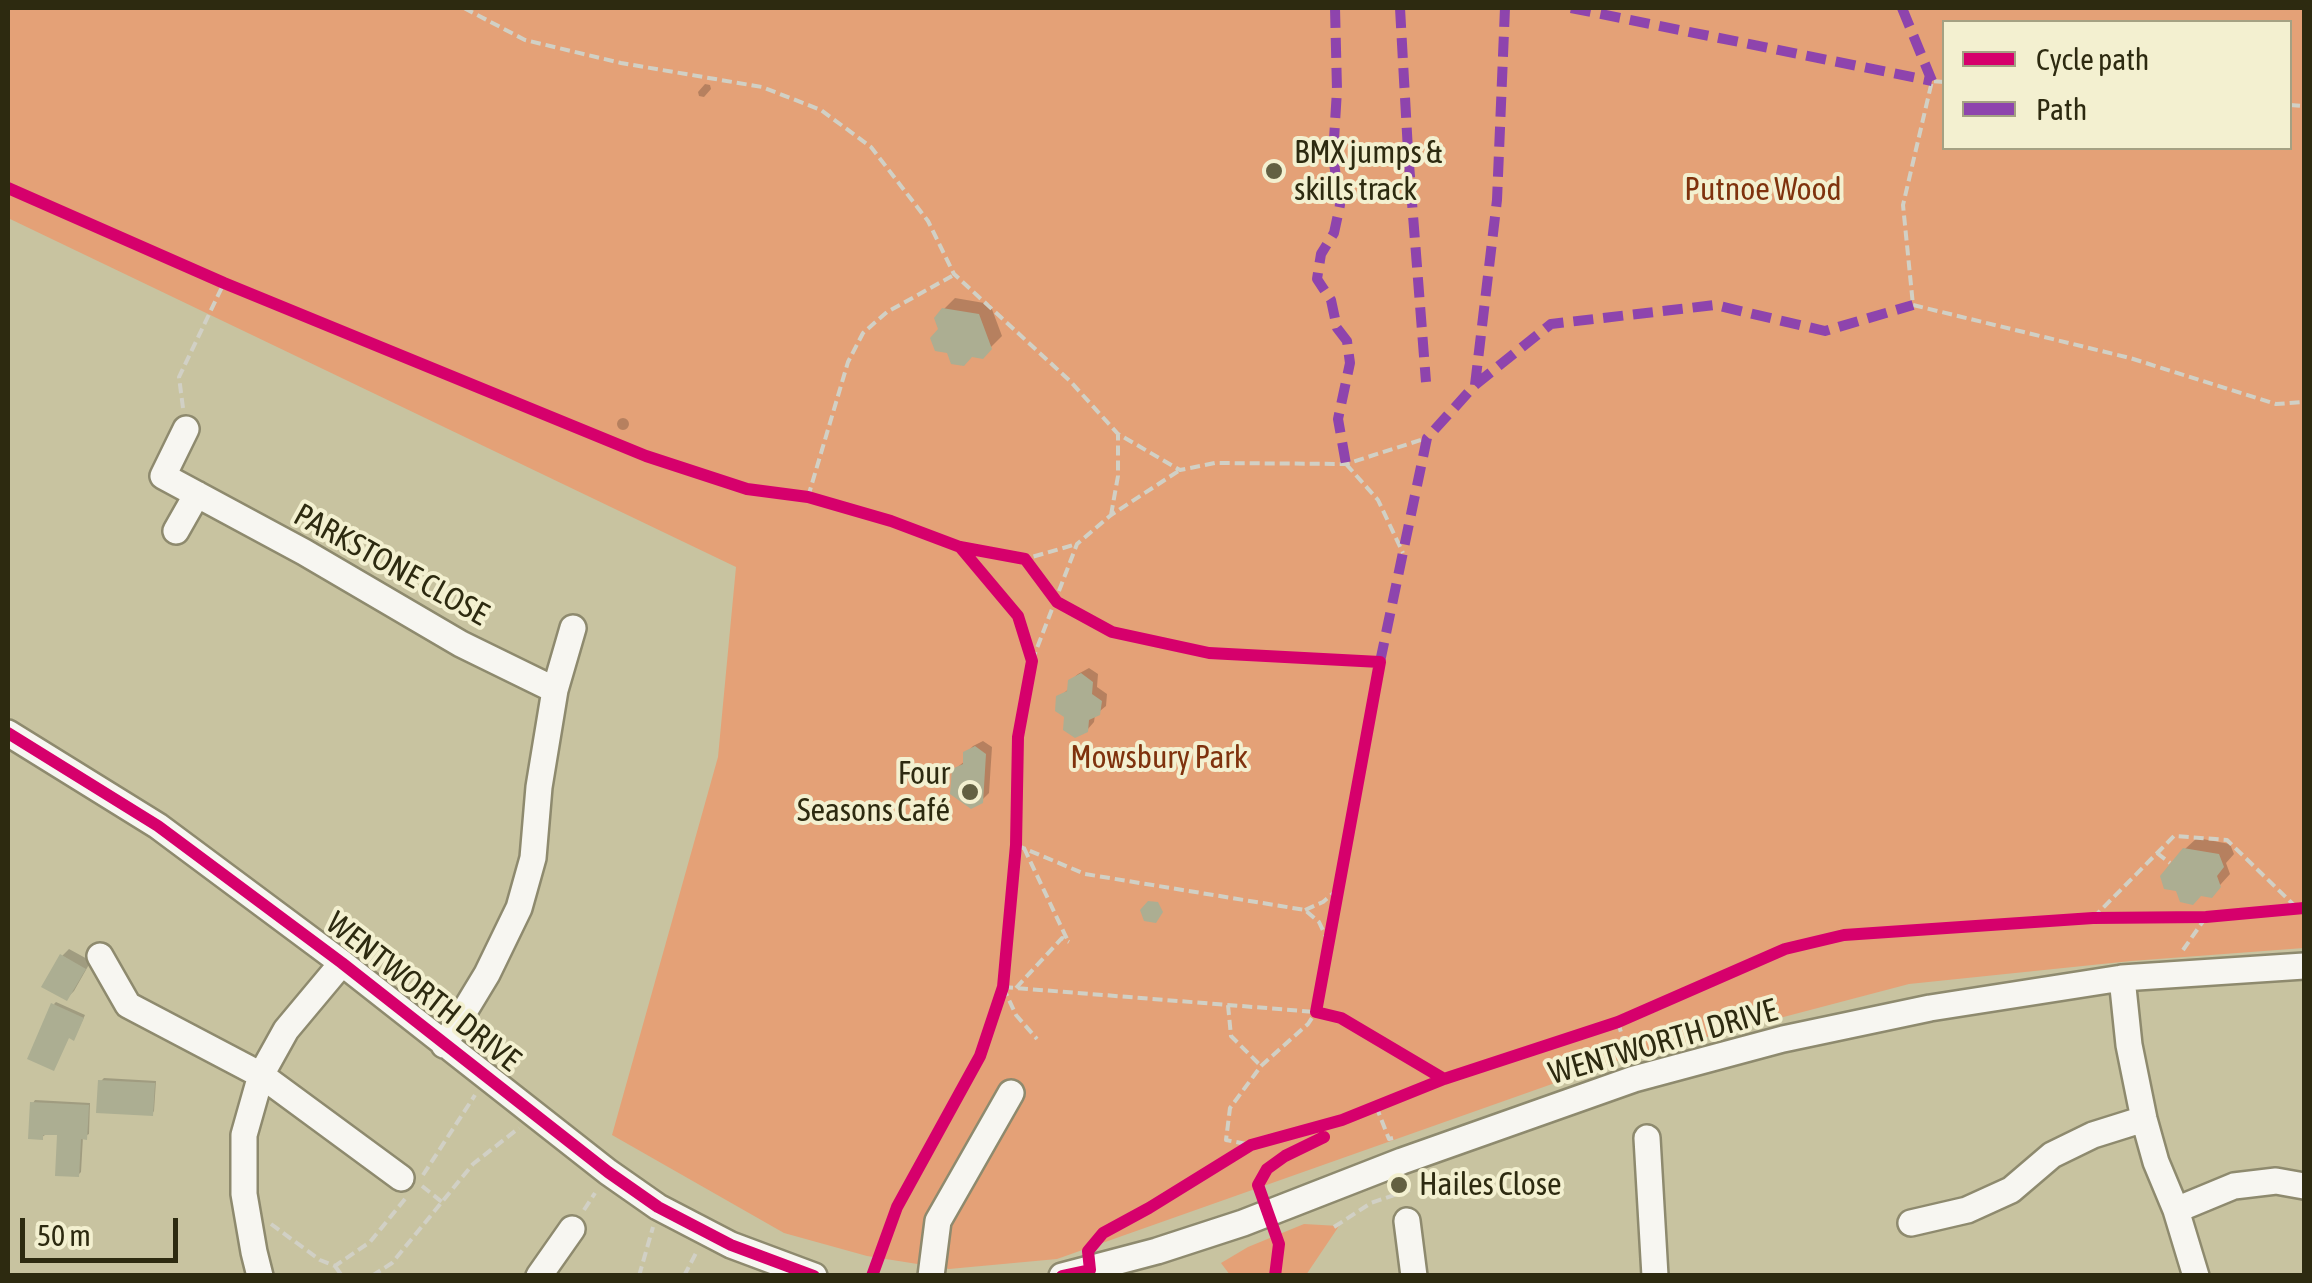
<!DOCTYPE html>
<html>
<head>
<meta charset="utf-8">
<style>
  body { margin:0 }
  #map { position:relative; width:2312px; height:1283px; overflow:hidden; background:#c8c3a0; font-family:"Asap Condensed",sans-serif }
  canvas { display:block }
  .frame { position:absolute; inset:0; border:10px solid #2d2a10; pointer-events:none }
  .legend { position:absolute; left:1942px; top:20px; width:350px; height:130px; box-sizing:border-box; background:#f3f0d0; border:2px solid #a4a183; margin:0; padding:12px 18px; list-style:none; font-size:30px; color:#2d2a10 }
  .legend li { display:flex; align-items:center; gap:20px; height:50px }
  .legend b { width:50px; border:2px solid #a4a183 }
  .scale { position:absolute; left:20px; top:1218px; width:158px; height:45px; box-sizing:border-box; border:5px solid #2d2a10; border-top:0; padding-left:12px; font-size:30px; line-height:35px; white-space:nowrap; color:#2d2a10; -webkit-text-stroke:8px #f3f0d0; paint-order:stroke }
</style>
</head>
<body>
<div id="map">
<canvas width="2312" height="1283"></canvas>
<div class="frame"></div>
<ul class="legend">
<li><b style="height:12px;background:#d6006c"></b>Cycle path</li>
<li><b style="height:12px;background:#8e44ad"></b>Path</li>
</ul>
<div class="scale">50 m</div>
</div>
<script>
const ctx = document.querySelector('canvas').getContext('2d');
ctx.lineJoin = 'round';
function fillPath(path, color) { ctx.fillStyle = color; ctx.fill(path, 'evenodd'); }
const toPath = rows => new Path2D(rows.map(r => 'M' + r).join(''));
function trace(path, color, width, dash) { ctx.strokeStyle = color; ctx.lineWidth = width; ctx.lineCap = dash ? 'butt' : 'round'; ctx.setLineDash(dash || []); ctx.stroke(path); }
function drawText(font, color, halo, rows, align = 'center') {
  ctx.font = font + ' "Asap Condensed",sans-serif'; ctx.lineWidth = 8; ctx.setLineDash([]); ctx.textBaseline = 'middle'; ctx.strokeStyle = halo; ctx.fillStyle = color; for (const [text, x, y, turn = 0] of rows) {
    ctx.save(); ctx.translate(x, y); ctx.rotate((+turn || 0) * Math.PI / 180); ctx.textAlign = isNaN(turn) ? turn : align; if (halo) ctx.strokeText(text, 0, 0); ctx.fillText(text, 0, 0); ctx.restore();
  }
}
const green = toPath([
  [8,8,2304,8,2304,948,2131,961,1909,984,1620,1060,1057,1259,949,1269,867,1256,784,1233,612,1135,718,757,736,567,8,218],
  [1944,22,2290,22,2290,148,1944,148],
  [1304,1224,1339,1226,1306,1275,1230,1275,1221,1263,1248,1247]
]);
const shadow = toPath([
  [705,84,710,85,711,89,704,97,699,96,698,92],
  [955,298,990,304,1002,336,982,356,941,330,944,309],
  '617 424a6 6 0 1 1 12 0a6 6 0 1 1-12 0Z',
  [1089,668,1098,674,1097,687,1107,694,1106,706,1095,715,1094,722,1087,730,1067,716,1059,697,1070,688,1070,681,1078,674],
  [983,741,992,747,989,793,981,801,954,770,965,761,966,753,973,746],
  [2197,838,2230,844,2234,854,2226,863,2230,874,2211,895,2185,849],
  [69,949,91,961,74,991,67,998,62,956],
  [56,1002,85,1015,76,1035,70,1036,54,1004],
  [104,1078,156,1081,154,1111,152,1114,101,1081],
  [35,1100,90,1103,89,1134,83,1137,81,1172,78,1175,60,1133,45,1135,42,1137,33,1103]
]);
const building = toPath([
  [942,308,979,314,992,349,983,359,972,357,964,366,951,364,947,353,935,351,930,338,938,329,934,318],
  [1081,673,1093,682,1092,694,1102,701,1100,715,1089,720,1088,732,1075,738,1063,730,1064,717,1055,711,1056,696,1067,691,1068,680],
  [975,746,986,754,983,803,971,809,950,794,952,769,963,764,963,752],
  [2183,848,2219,854,2224,867,2217,876,2221,887,2212,898,2201,896,2193,905,2180,902,2176,891,2164,889,2160,876],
  [1148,901,1158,902,1163,912,1156,923,1144,921,1140,910],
  [60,954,86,969,67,1001,41,987],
  [51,1003,84,1018,74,1041,69,1038,54,1071,27,1059],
  [98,1080,155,1083,153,1116,96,1113],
  [30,1102,89,1105,87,1140,81,1139,79,1177,55,1176,57,1135,43,1135,43,1140,28,1139]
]);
const path = toPath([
  [464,8,525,40,621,63,762,87,821,110,871,147,928,221,954,274,1070,381,1118,434,1180,470,1215,463,1346,464,1427,438],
  [1944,82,1932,81,1903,205,1913,305,2130,358,2276,404,2304,402],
  [2290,105,2304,106],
  [183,408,179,377,224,283],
  [1346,464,1378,500,1403,553],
  [808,497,848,362,863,333,887,312,952,276],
  [1111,515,1118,476,1118,435],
  [960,547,1025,559,1077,544],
  [1025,559,1057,602,1112,632,1209,653,1380,662,1316,1012,1308,1024,1261,1066,1230,1108,1226,1140,1251,1145],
  [1032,661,1077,544,1111,515,1180,470],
  [1016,845,1085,874,1305,910,1319,922,1327,939],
  [1024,848,1067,939],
  [2157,853,2170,863],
  [1305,910,1323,902,1338,889],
  [2093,918,2174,836,2227,840,2297,908],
  [2183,950,2206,917],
  [1003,987,1316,1012,1341,1018,1444,1079],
  [1003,987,1016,1015,1037,1039],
  [1016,988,1062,938,1069,942],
  [1228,1005,1231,1036,1261,1066],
  [1618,1022,1628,1056],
  [1376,1106,1389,1139,1393,1138],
  [423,1175,475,1095],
  [422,1186,442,1202],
  [584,1210,595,1193],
  [271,1224,320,1260,335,1266,370,1242,405,1199],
  [1334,1227,1371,1203,1412,1189],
  [335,1266,342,1276],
  [372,1276,392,1263,473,1164,519,1128],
  [639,1276,653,1227],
  [684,1276,696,1253]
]);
const minor = toPath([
  [186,429,163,476,304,552,461,644,555,690,539,787,533,858,519,908,487,974,444,1045],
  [176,531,197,494],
  [555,690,573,628],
  [8,733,158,826,342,963,608,1172,658,1207,731,1245,814,1276],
  [100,956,128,1005,261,1075,401,1178],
  [2122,978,2129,1045,2144,1119,2156,1162,2176,1210,2196,1276],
  [1647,1138,1655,1276],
  [2176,1210,2234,1186,2276,1181,2304,1186],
  [1407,1221,1414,1276],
  [1911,1223,1967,1210,2011,1190,2052,1155,2093,1135,2144,1119],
  [260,1276,254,1252,244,1194,244,1135,261,1075,286,1030,342,963],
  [539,1276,572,1229],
  [931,1276,938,1221,1011,1093],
  [1062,1276,1157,1251,1243,1223,1402,1161,1634,1079,1783,1039,1930,1008,2122,978,2304,966]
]);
const quiet = toPath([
  [1335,8,1337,90,1333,156,1340,205,1334,233,1321,254,1317,279,1331,300,1337,328,1347,341,1350,363,1338,419,1346,464],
  [1400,8,1408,151,1426,382],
  [1571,8,1932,81],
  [1902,8,1932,81],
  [1475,385,1551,324,1715,305,1825,331,1913,305],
  [1380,662,1427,438,1475,385,1497,200,1505,8]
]);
const cycleway = toPath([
  [8,188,224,283,646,456,747,489,808,497,891,521,960,547,1025,559,1057,602,1112,632,1209,653,1380,662,1316,1012,1341,1018,1444,1079],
  [8,733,158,826,342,963,608,1172,658,1207,731,1245,814,1276],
  [872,1276,897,1207,980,1056,1003,987,1016,845,1018,737,1032,661,1018,616,960,547],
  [1062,1276,1090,1270,1088,1251,1103,1233,1149,1208,1251,1145,1342,1120,1444,1079,1618,1022,1785,949,1844,935,2093,918,2206,917,2304,908],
  [1275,1276,1279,1244,1258,1185,1267,1169,1285,1156,1324,1137]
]);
const markers = [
  [1274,171,10,"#636042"],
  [970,792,10,"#636042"],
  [1399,1185,10,"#636042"]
];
const poiNames = [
  ["BMX jumps &",1294,153],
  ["skills track",1294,190],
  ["Four",950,774,"right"],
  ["Seasons Café",950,811,"right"],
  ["Hailes Close",1419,1185]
];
const parkNames = [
  ["Putnoe Wood",1763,190],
  ["Mowsbury Park",1159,758]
];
const streetNames = [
  ["PARKSTONE CLOSE",391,565,29],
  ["WENTWORTH DRIVE",423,992,38],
  ["WENTWORTH DRIVE",1663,1042,-16]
];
fillPath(green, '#e4a177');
fillPath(shadow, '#0003');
fillPath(building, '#acae92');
trace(minor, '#8e8a6e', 30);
trace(path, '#d1d0c5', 4, [10, 5]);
trace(minor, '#f7f6f1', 25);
trace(quiet, '#8e44ad', 10, [20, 10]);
trace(cycleway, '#d6006c', 12);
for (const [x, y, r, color] of markers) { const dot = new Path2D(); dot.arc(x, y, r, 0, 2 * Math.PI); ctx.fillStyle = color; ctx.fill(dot); trace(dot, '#f3f0d0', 4); }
drawText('32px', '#2d2a10', '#f3f0d0', poiNames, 'left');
drawText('32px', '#7f320d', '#f3f0d0', parkNames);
drawText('32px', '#2d2a10', '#f3f0d0', streetNames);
</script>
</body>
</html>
